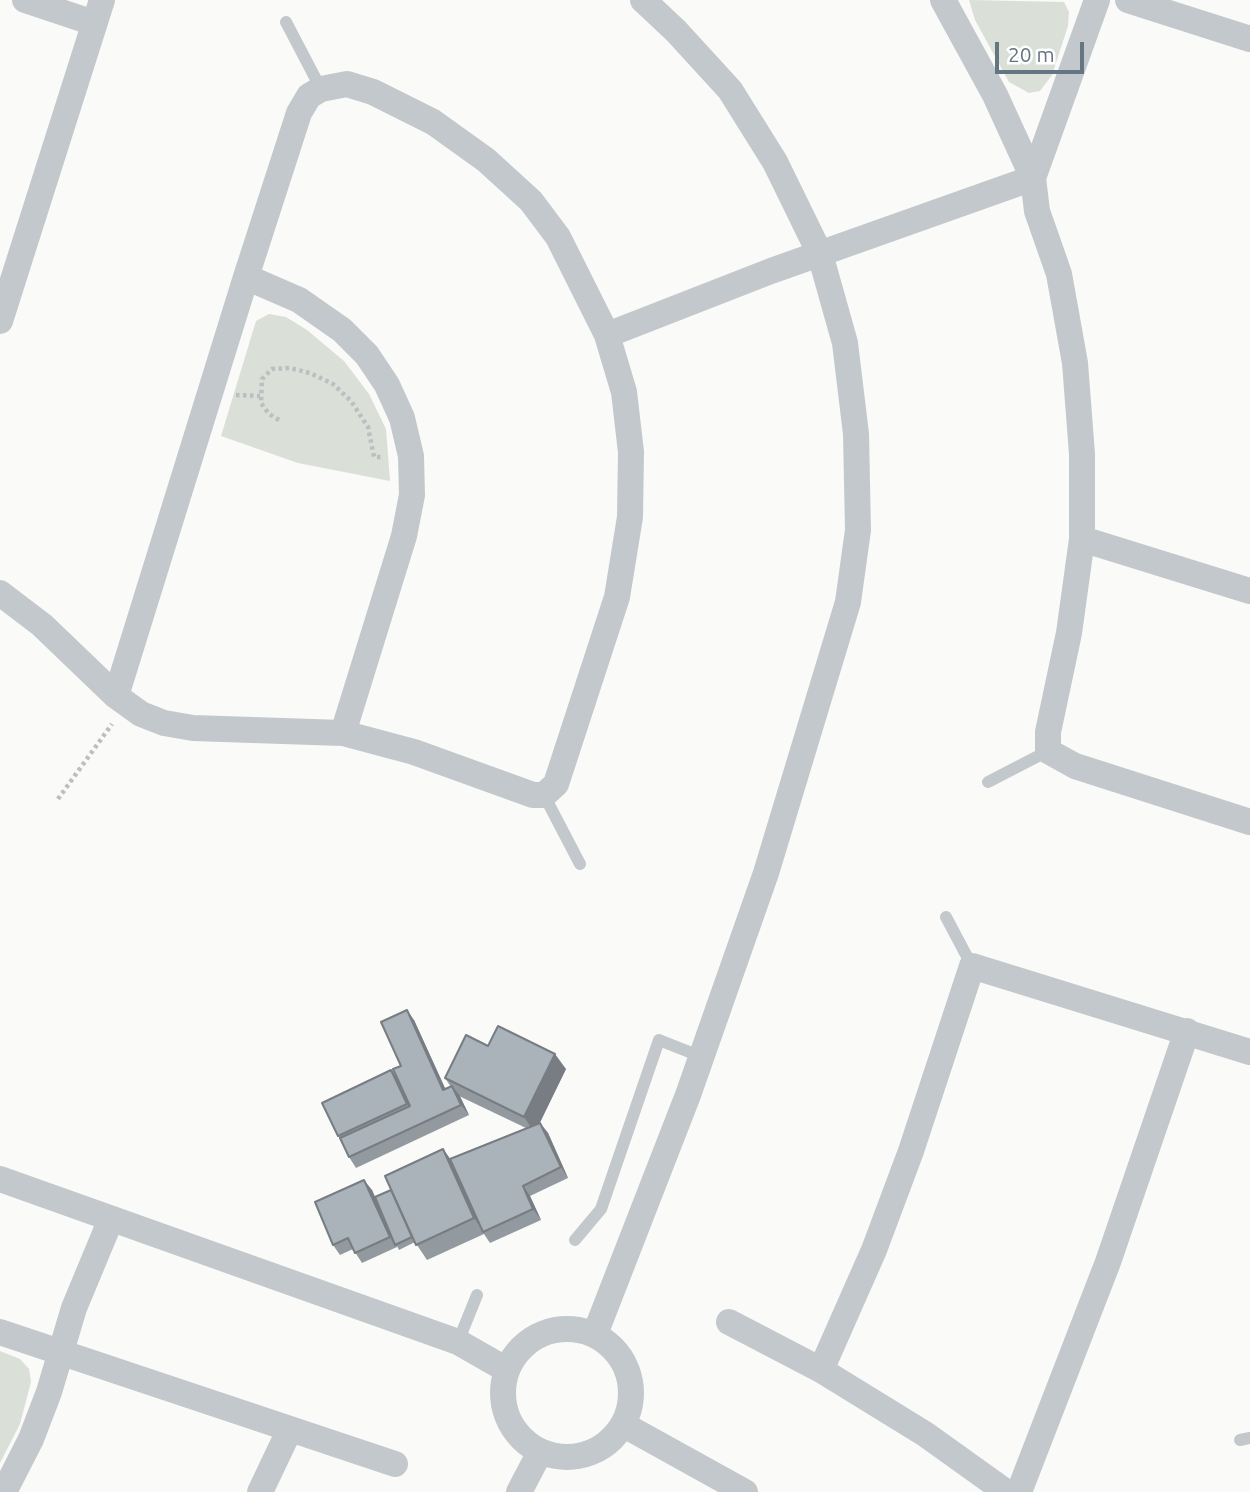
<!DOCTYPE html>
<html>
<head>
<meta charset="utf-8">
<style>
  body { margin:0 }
  #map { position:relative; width:1250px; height:1492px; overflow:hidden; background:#fafaf8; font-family:Ubuntu,sans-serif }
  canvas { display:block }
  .scale { position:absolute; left:995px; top:42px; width:89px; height:32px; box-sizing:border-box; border:4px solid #657683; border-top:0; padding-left:9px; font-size:21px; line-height:24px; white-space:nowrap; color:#657683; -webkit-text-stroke:5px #fff; paint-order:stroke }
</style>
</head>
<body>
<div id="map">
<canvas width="1250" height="1492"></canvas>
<div class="scale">20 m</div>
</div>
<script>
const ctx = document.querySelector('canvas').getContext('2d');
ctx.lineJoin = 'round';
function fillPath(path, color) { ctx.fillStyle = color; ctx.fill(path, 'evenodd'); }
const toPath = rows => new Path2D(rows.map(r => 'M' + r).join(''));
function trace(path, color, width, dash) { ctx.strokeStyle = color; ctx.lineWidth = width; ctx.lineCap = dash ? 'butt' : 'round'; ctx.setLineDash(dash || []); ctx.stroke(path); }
const green = toPath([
  [969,0,1064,2,1069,12,1068,26,1052,75,1040,91,1029,93,1009,82,975,20],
  [269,314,286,317,307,330,344,361,369,394,386,429,390,481,298,463,221,436,256,321],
  [0,1351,20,1359,29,1369,31,1382,20,1424,0,1463]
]);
const path = toPath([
  [236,395,260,396],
  [279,420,269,414,261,403,262,379,272,369,290,368,310,373,333,384,351,401,368,427,374,457,382,457],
  [58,799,112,724]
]);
const service = toPath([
  [286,22,321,89],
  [988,782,1048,751],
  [544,795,580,864],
  [946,917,972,966],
  [575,1240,601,1209,659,1040,702,1057],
  [458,1342,477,1295],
  [1240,1440,1250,1438]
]);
const minor = toPath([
  [25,0,94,23],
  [943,0,995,95,1033,178,1037,211,1059,274,1075,363,1082,454,1082,539,1069,633,1048,732,1048,751,1075,766,1250,822],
  [1128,0,1250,39],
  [246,277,299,300,342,330,367,355,387,385,402,418,411,456,412,495,404,536,343,733],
  [0,321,102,0],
  [607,335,771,271,1033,178,1097,0],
  [1082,539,1250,591],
  [0,593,42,625,116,696,141,714,164,723,193,728,343,733,414,752,533,795,544,795,556,784,617,597,630,517,631,452,624,392,607,335,558,237,531,201,486,160,433,122,373,92,347,84,321,89,309,96,299,113,246,277,116,696],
  [0,1179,458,1342,507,1370],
  [729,1322,821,1370,925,1434,1006,1492],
  '503 1393a64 64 0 1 1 128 0a64 64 0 1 1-128 0Z',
  [0,1332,395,1464],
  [595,1334,688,1095,766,873,848,602,858,530,856,434,845,343,820,254,775,162,730,90,676,31,643,0],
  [821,1370,874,1250,911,1151,972,966,1250,1052],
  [624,1425,745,1492],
  [4,1492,31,1439,49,1392,74,1308,111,1219],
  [260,1492,289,1431],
  [519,1492,540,1452],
  [1019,1492,1108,1262,1187,1031]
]);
const wall = toPath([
  [414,1020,445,1089,451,1087,445,1078,488,1046,566,1069,539,1123,540,1123,548,1133,568,1178,530,1196,541,1220,490,1243,484,1234,427,1260,415,1242,399,1250,397,1246,397,1247,362,1263,353,1249,340,1255,333,1245,372,1190,375,1197,391,1190,443,1149,450,1159,526,1128,459,1096,469,1115,356,1168,349,1157,343,1144,338,1136,391,1070,398,1080,401,1066]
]);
const shadedWall = toPath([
  [407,1010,414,1020,451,1101,443,1090],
  [555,1054,566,1069,535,1133,524,1117],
  [391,1070,399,1081,415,1114,407,1104],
  [452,1086,460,1096,469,1115,461,1105],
  [540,1123,548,1133,568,1178,561,1167],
  [443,1149,454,1164,485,1233,474,1218],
  [364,1180,372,1190,397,1247,390,1237],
  [523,1186,530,1196,541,1220,533,1209]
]);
const building = toPath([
  [407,1010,443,1090,452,1086,461,1105,349,1157,340,1138,410,1106,393,1069,401,1066,381,1022,407,1010],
  [498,1026,555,1054,524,1117,445,1078,466,1035,488,1046,498,1026],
  [391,1070,407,1104,338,1136,322,1103,391,1070],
  [540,1123,561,1167,523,1186,533,1209,483,1232,450,1159,540,1123],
  [443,1149,474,1218,416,1245,385,1176,443,1149],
  [364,1180,390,1237,355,1253,348,1238,333,1245,315,1202,364,1180],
  [391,1190,412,1237,395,1245,375,1197,391,1190]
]);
fillPath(green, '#dadfd7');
trace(path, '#bbbfc2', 4.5, [3.5, 3.5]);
trace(service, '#c3c8cc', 12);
trace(minor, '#c3c8cc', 26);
fillPath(wall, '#929a9f');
fillPath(shadedWall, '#777d82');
fillPath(building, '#aab3b9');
trace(building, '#777d82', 2);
</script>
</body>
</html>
